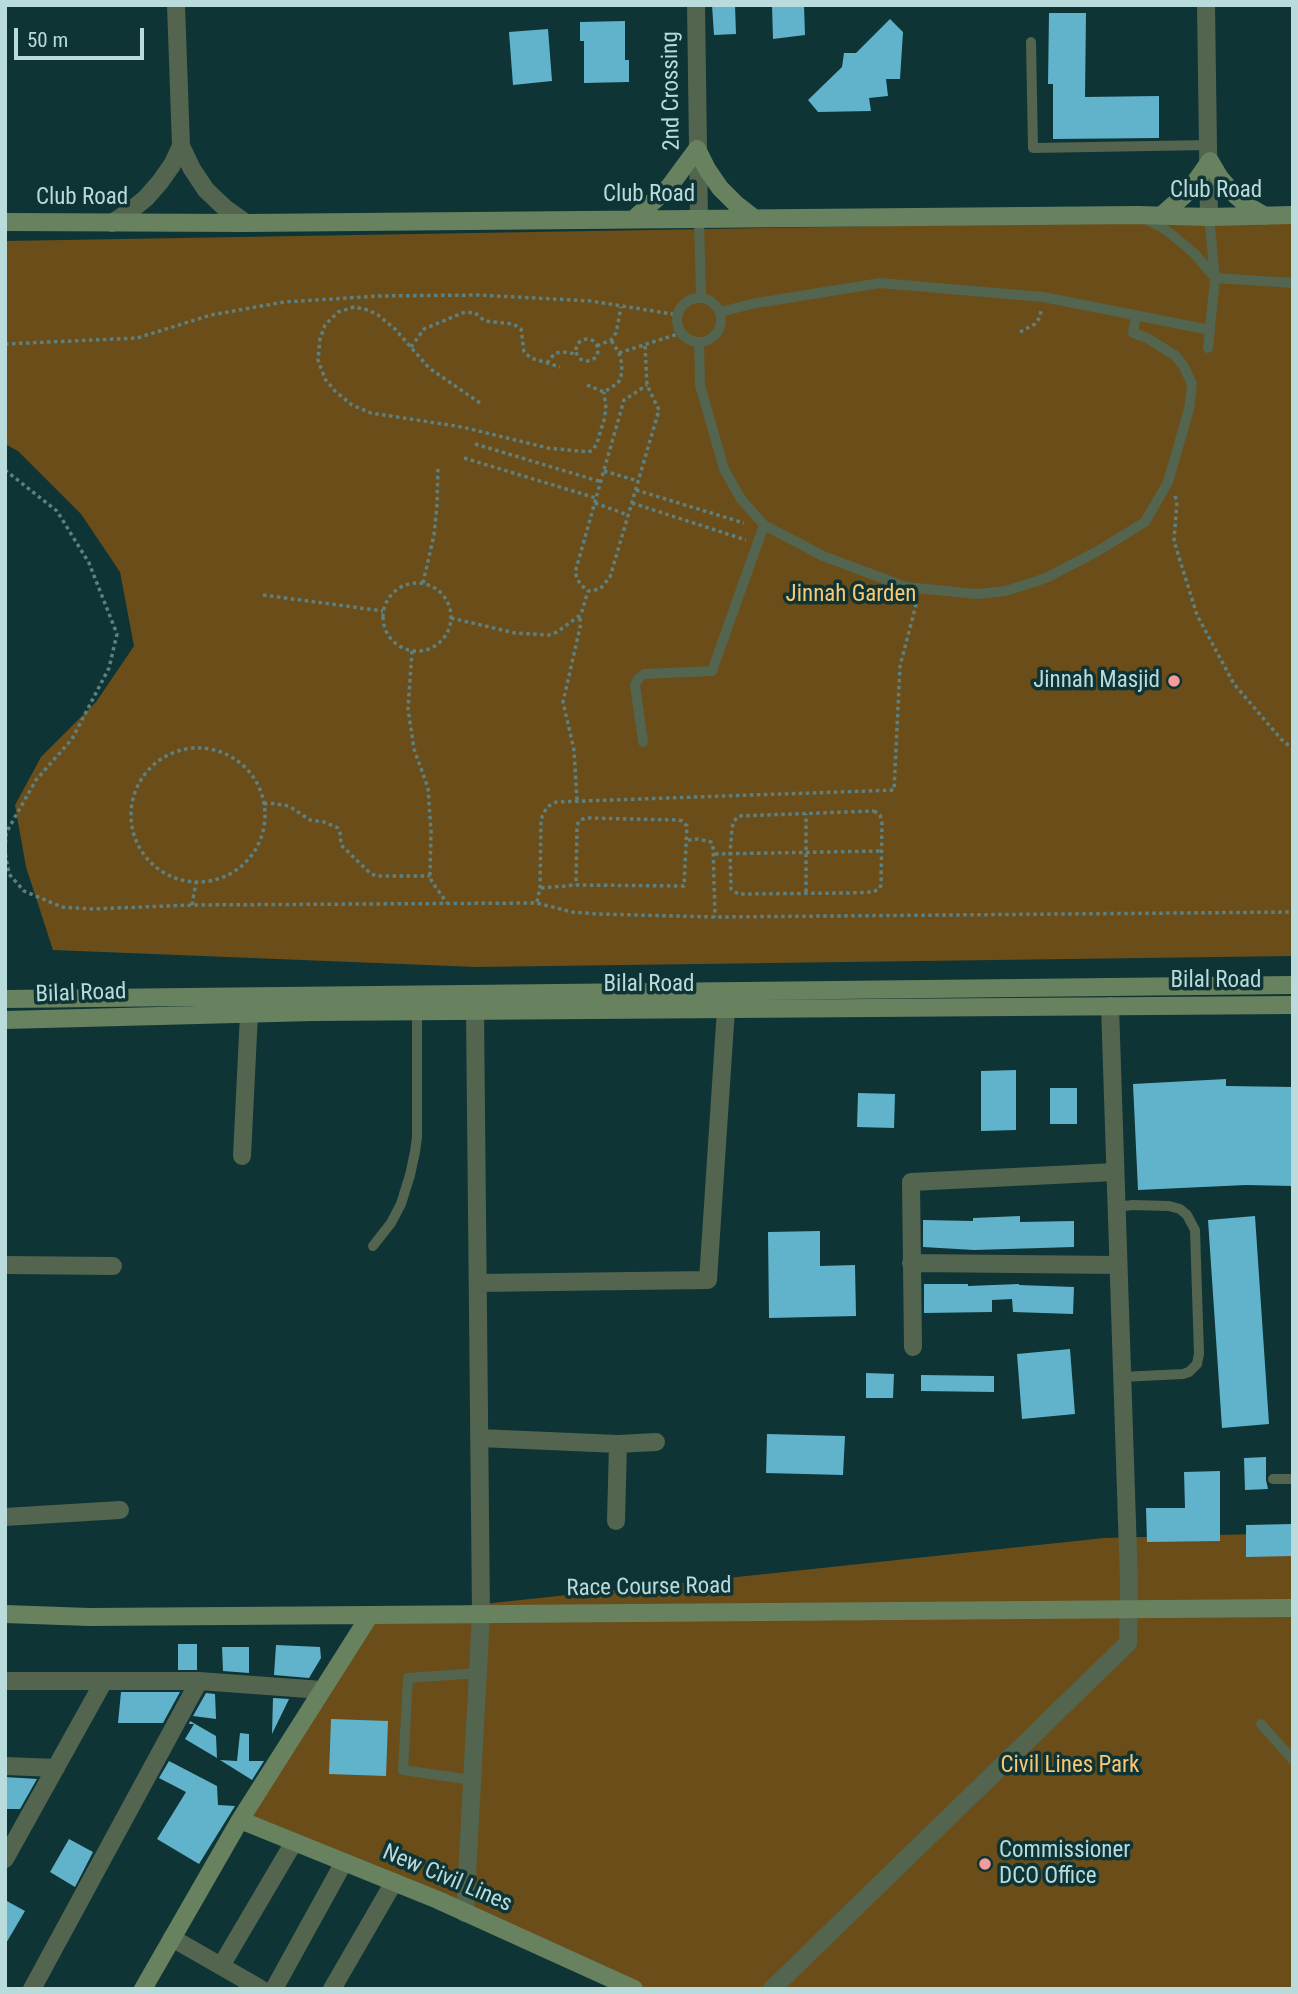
<!DOCTYPE html>
<html>
<head>
<meta charset="utf-8">
<style>
  body { margin:0 }
  #map { position:relative; width:1298px; height:1994px; overflow:hidden; background:#0e3435; font-family:"Roboto Condensed",sans-serif }
  canvas { display:block }
  .frame { position:absolute; inset:0; border:7px solid #badbdc; pointer-events:none }
  .scale { position:absolute; left:14px; top:28px; width:130px; height:32px; box-sizing:border-box; border:4px solid #badbdc; border-top:0; padding-left:9px; font-size:21px; line-height:24px; white-space:nowrap; color:#badbdc; -webkit-text-stroke:5px #0e3435; paint-order:stroke }
</style>
</head>
<body>
<div id="map">
<canvas width="1298" height="1994"></canvas>
<div class="frame"></div>
<div class="scale">50 m</div>
</div>
<script>
const ctx = document.querySelector('canvas').getContext('2d');
ctx.lineJoin = 'round';
function fillPath(path, color) { ctx.fillStyle = color; ctx.fill(path, 'evenodd'); }
const toPath = rows => new Path2D(rows.map(r => 'M' + r).join(''));
function trace(path, color, width, dash) { ctx.strokeStyle = color; ctx.lineWidth = width; ctx.lineCap = dash ? 'butt' : 'round'; ctx.setLineDash(dash || []); ctx.stroke(path); }
function drawText(font, color, halo, rows, align = 'center') {
  ctx.font = font + ' "Roboto Condensed",sans-serif'; ctx.lineWidth = 7; ctx.setLineDash([]); ctx.textBaseline = 'middle'; ctx.strokeStyle = halo; ctx.fillStyle = color; for (const [text, x, y, turn = 0] of rows) {
    ctx.save(); ctx.translate(x, y); ctx.rotate((+turn || 0) * Math.PI / 180); ctx.textAlign = isNaN(turn) ? turn : align; if (halo) ctx.strokeText(text, 0, 0); ctx.fillText(text, 0, 0); ctx.restore();
  }
}
const green = toPath([
  [1293,219,1293,956,476,967,53,950,26,867,15,805,41,757,96,702,134,646,120,572,81,514,18,451,5,444,5,241],
  [1293,1533,1293,1989,622,1989,240,1820,370,1616,1104,1538]
]);
const building = toPath([
  [712,5,735,5,736,34,714,35],
  [772,5,804,5,805,35,773,39],
  [1049,13,1086,13,1085,97,1159,96,1159,138,1053,139,1053,84,1048,84],
  [890,19,903,32,900,79,886,79,888,96,869,98,871,111,818,112,808,100,842,67,844,53,856,53],
  [625,21,625,60,629,60,629,82,584,83,584,41,580,41,580,22],
  [548,29,552,81,513,85,509,32],
  [1016,1070,1016,1130,981,1131,981,1071],
  [1226,1079,1226,1086,1293,1087,1293,1186,1246,1185,1138,1190,1133,1084],
  [1050,1088,1077,1088,1077,1124,1050,1124],
  [858,1093,895,1094,894,1128,857,1127],
  [1020,1216,1020,1222,1074,1221,1074,1247,974,1250,923,1247,923,1220,973,1221,973,1218],
  [1255,1216,1269,1424,1222,1428,1208,1220],
  [820,1231,820,1266,855,1265,856,1316,769,1318,768,1232],
  [924,1284,968,1284,968,1286,1019,1284,1019,1285,1074,1287,1073,1314,1013,1312,1012,1299,992,1300,992,1312,924,1313],
  [1070,1349,1075,1414,1022,1419,1017,1354],
  [866,1373,894,1374,893,1398,866,1398],
  [921,1375,994,1376,994,1392,921,1391],
  [767,1434,845,1436,843,1475,766,1473],
  [1266,1457,1266,1480,1268,1489,1245,1490,1244,1458],
  [1220,1471,1220,1541,1147,1542,1146,1508,1185,1508,1184,1472],
  [1293,1524,1293,1556,1246,1557,1246,1525],
  [178,1644,197,1644,197,1670,178,1670],
  [276,1645,320,1647,321,1658,309,1678,274,1675],
  [222,1647,249,1647,249,1673,223,1671],
  [121,1692,180,1692,163,1723,118,1723],
  [206,1693,215,1694,216,1719,193,1716],
  [273,1698,289,1699,272,1734],
  [331,1719,388,1721,386,1776,329,1774],
  [190,1721,216,1736,217,1758,185,1739,194,1724,189,1724],
  [240,1733,249,1734,249,1761,264,1761,252,1780,220,1760,237,1761],
  [169,1761,217,1786,218,1805,235,1806,199,1864,157,1839,186,1792,159,1778],
  [5,1777,37,1779,20,1809,5,1809],
  [69,1839,93,1852,75,1887,50,1872],
  [5,1900,25,1911,5,1945]
]);
const path = toPath([
  [1020,332,1035,324,1040,317,1041,310],
  '576 350a11 11 0 1 1 22 0a11 11 0 1 1-22 0Z',
  [5,344,137,338,211,315,284,302,379,296,478,295,591,301,678,315],
  [597,346,611,340,616,333,621,307],
  [645,346,647,385,659,410,610,577,600,589,588,591,580,584,575,573,596,498,624,400,647,385],
  [411,347,424,329,465,312,475,313,485,321,513,324,521,329,524,352,531,358,560,367],
  [619,353,681,333],
  [547,363,555,353,563,352,576,354],
  [587,385,604,392,618,383,621,377,622,365,619,353,611,340],
  [480,403,429,368,395,329,378,315,368,310,354,307,338,312,325,325,320,339,318,360,325,379,335,391,352,405,371,413,462,427,548,448,588,452,593,450,597,443,604,420,606,409,604,392],
  [475,444,602,482],
  [464,458,596,498],
  [5,470,57,511,89,563,117,634,109,668,72,739,36,780,6,833,5,852,9,874,24,891,62,907,92,909,192,905,537,903,572,912,597,914,715,917,1293,912],
  [604,471,638,481],
  [636,490,744,523],
  [1175,496,1177,502,1174,541,1197,615,1234,684,1281,739,1293,749],
  [595,503,628,515],
  [632,503,746,540],
  '383 617a34 34 0 1 1 68 0a34 34 0 1 1-68 0Z',
  [423,583,434,535,437,505,438,466],
  [263,595,383,611],
  [451,618,515,633,549,635,557,632,579,616,582,611,588,591],
  [412,651,408,709,414,749,428,788,431,831,430,876,432,882,447,903],
  '131 815a67 67 0 1 1 134 0a67 67 0 1 1-134 0Z',
  [577,800,574,750,563,702,581,623,579,616],
  [264,804,269,803,289,806,310,820,324,822,338,828,340,833,341,845,371,874,377,876,430,876],
  [874,811,880,815,882,823,881,885,879,889,873,892,849,893,738,894,731,889,730,853,732,828,734,821,739,816,874,811],
  [688,840,698,839,711,842,713,845,715,917],
  [715,854,882,851],
  [541,888,576,885,684,886,687,826,682,821,678,820,586,818,580,820,577,825,576,885],
  [806,892,806,814],
  [537,902,540,888,541,819,547,807,556,802,894,790,900,666,917,601],
  [192,905,196,882]
]);
const lane = toPath([
  [1031,42,1033,148,1209,145],
  [1144,218,1163,228,1176,238,1195,254,1215,278,1293,283],
  [699,219,701,297],
  '677 320a22 22 0 1 1 44 0a22 22 0 1 1-44 0Z',
  [721,312,751,304,880,283,1043,297,1210,330],
  [699,342,700,385,724,469,741,499,764,525,823,556,906,587,977,594,1006,591,1046,578,1096,552,1145,522,1168,482,1189,409,1192,384,1184,367,1176,356,1147,338,1133,333,1136,315],
  [1208,348,1215,278,1209,217],
  [643,742,635,685,638,679,644,674,712,671,764,525],
  [1116,1207,1133,1205,1169,1206,1180,1209,1187,1215,1195,1230,1199,1354,1197,1364,1189,1372,1183,1374,1122,1377],
  [373,1246,391,1223,401,1204,410,1175,415,1152,417,1137,417,1011],
  [1273,1479,1293,1479],
  [1261,1724,1293,1760],
  [472,1780,403,1770,408,1678,478,1673]
]);
const street = toPath([
  [176,5,181,146,192,169,206,190,225,208,246,223],
  [696,5,699,219],
  [1206,5,1209,217],
  [112,223,130,211,146,198,160,182,172,165,181,146],
  [242,1156,249,1014],
  [911,1263,1118,1265],
  [5,1265,113,1266],
  [478,1283,708,1280,726,1009],
  [913,1347,911,1182,1115,1172],
  [479,1438,618,1444,656,1442],
  [5,1517,120,1510],
  [616,1521,618,1444],
  [5,1681,199,1681,322,1690],
  [5,1766,56,1768],
  [5,1859,104,1681],
  [465,1913,481,1615,475,1011],
  [172,1938,261,1989],
  [221,1966,294,1842],
  [32,1989,199,1681],
  [274,1989,344,1862],
  [332,1989,394,1882],
  [772,1989,1128,1643,1129,1583,1110,1006]
]);
const secondary = toPath([
  [697,149,707,169,720,188,736,204,754,218],
  [1162,215,1189,191,1210,161,1220,178,1233,193,1248,206,1265,216],
  [634,219,669,187,697,149],
  [5,222,246,223,1138,215,1209,217,1293,215],
  [5,999,1293,985],
  [5,1020,313,1012,1293,1005],
  [5,1614,89,1617,370,1615,1293,1608],
  [240,1820,438,1900,634,1989],
  [143,1989,240,1820,370,1615]
]);
const markers = [
  [1174,681,7,"#f59b9c"],
  [985,1864,7,"#f59b9c"]
];
const streetNames = [
  ["2nd Crossing",672,91,-91],
  ["Club Road",1216,191],
  ["Club Road",649,195],
  ["Club Road",82,198],
  ["Bilal Road",1216,981],
  ["Bilal Road",649,985],
  ["Bilal Road",81,994,-2],
  ["Race Course Road",649,1588,-1],
  ["New Civil Lines",447,1879,23]
];
const parkNames = [
  ["Jinnah Garden",851,595],
  ["Civil Lines Park",1070,1766]
];
const poiNames = [
  ["Jinnah Masjid",1160,681],
  ["Commissioner",999,1851,"left"],
  ["DCO Office",999,1877,"left"]
];
fillPath(green, '#6a4d19');
fillPath(building, '#61b3cb');
trace(path, '#5d8081', 3.5, [3.5, 3.5]);
trace(lane, '#53644f', 10);
trace(street, '#53644f', 18);
trace(secondary, '#688260', 18);
for (const [x, y, r, color] of markers) { const dot = new Path2D(); dot.arc(x, y, r, 0, 2 * Math.PI); ctx.fillStyle = color; ctx.fill(dot); trace(dot, '#0e3435', 2.5); }
drawText('23px', '#badbdc', '#0e3435', streetNames);
drawText('23px', '#fac874', '#0e3435', parkNames);
drawText('23px', '#badbdc', '#0e3435', poiNames, 'right');
</script>
</body>
</html>
